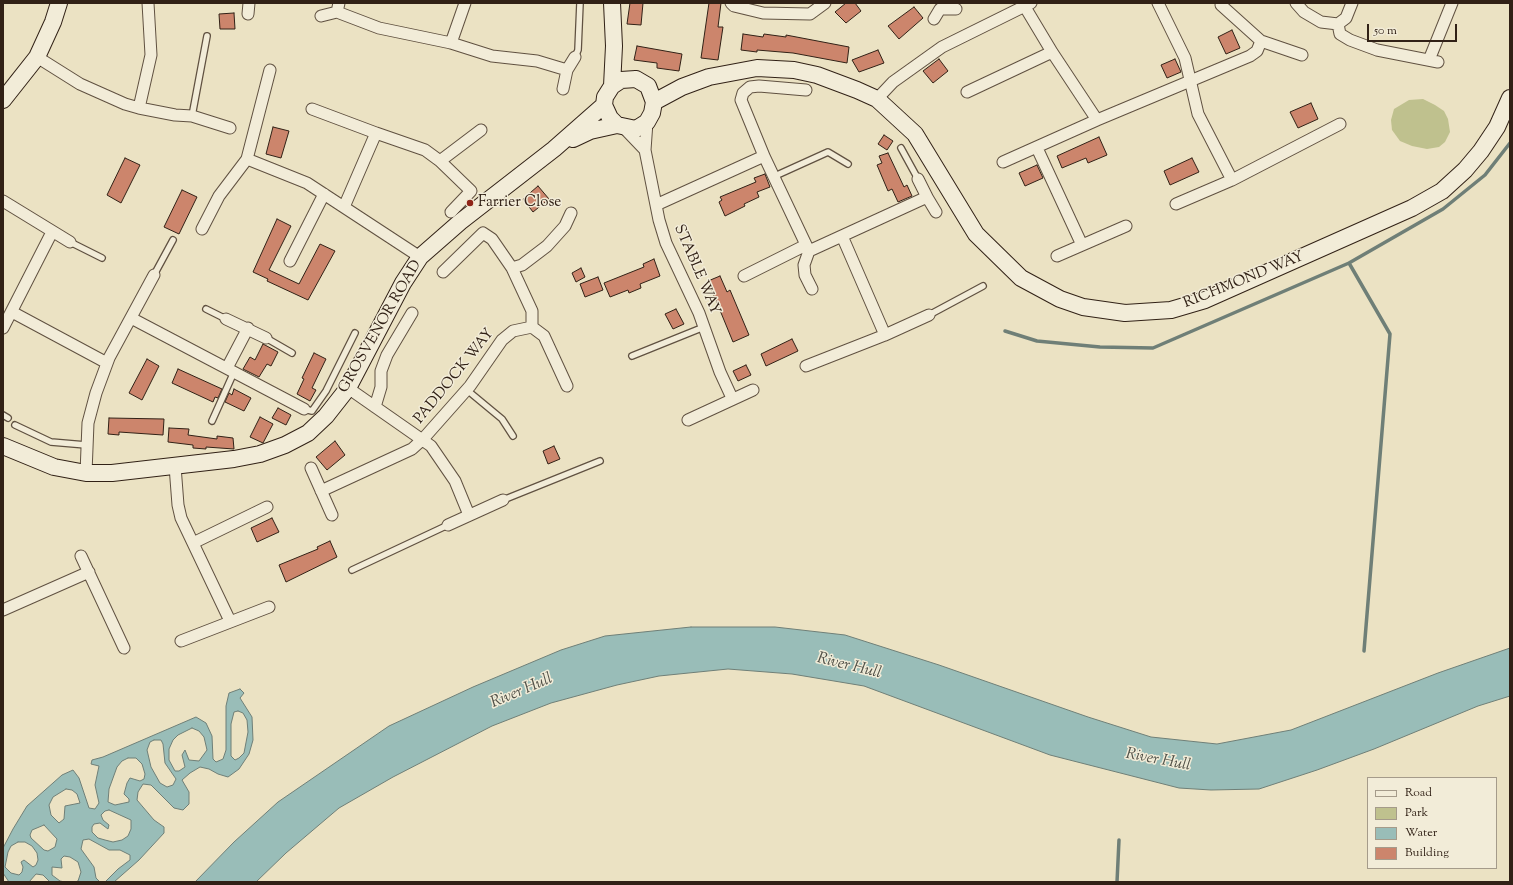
<!DOCTYPE html>
<html>
<head>
<meta charset="utf-8">
<style>
  body { margin:0 }
  #map { position:relative; width:1513px; height:885px; overflow:hidden; background:#ebe2c3; font-family:"Sorts Mill Goudy",serif }
  canvas { display:block }
  .frame { position:absolute; inset:0; border:4px solid #312116; pointer-events:none }
  .legend { position:absolute; left:1367px; top:777px; width:130px; height:92px; box-sizing:border-box; background:#f2ecd8; border:1px solid #a59b8a; margin:0; padding:5px 7px; list-style:none; font-size:12px; color:#312116 }
  .legend li { display:flex; align-items:center; gap:8px; height:20px }
  .legend b { width:20px; border:1px solid #a59b8a }
  .scale { position:absolute; left:1367px; top:24px; width:90px; height:18px; box-sizing:border-box; border:2px solid #312116; border-top:0; padding-left:5px; font-size:12px; line-height:14px; white-space:nowrap; color:#312116; -webkit-text-stroke:3px #f2ecd8; paint-order:stroke }
</style>
</head>
<body>
<div id="map">
<canvas width="1513" height="885"></canvas>
<div class="frame"></div>
<ul class="legend">
<li><b style="height:5px;background:#f2ecd8"></b>Road</li>
<li><b style="height:11px;background:#bfc18e"></b>Park</li>
<li><b style="height:11px;background:#99bdb8"></b>Water</li>
<li><b style="height:11px;background:#cc856c"></b>Building</li>
</ul>
<div class="scale">50 m</div>
</div>
<script>
const ctx = document.querySelector('canvas').getContext('2d');
ctx.lineJoin = 'round';
function fillPath(path, color) { ctx.fillStyle = color; ctx.fill(path, 'evenodd'); }
const toPath = rows => new Path2D(rows.map(r => 'M' + r).join(''));
function trace(path, color, width, dash) { ctx.strokeStyle = color; ctx.lineWidth = width; ctx.lineCap = dash ? 'butt' : 'round'; ctx.setLineDash(dash || []); ctx.stroke(path); }
function drawText(font, color, halo, rows, align = 'center') {
  ctx.font = font + ' "Sorts Mill Goudy",serif'; ctx.lineWidth = 3; ctx.setLineDash([]); ctx.textBaseline = 'middle'; ctx.strokeStyle = halo; ctx.fillStyle = color; for (const [text, x, y, turn = 0] of rows) {
    ctx.save(); ctx.translate(x, y); ctx.rotate((+turn || 0) * Math.PI / 180); ctx.textAlign = isNaN(turn) ? turn : align; if (halo) ctx.strokeText(text, 0, 0); ctx.fillText(text, 0, 0); ctx.restore();
  }
}
const green = toPath([
  [1423,99,1435,105,1444,111,1448,119,1450,132,1445,142,1439,147,1427,149,1412,146,1400,141,1392,130,1391,120,1394,109,1409,100]
]);
const water = toPath([
  [691,627,775,627,845,635,939,665,1088,717,1151,737,1217,744,1291,730,1438,673,1510,648,1510,696,1478,706,1374,749,1317,770,1259,789,1211,790,1179,788,1050,755,864,686,792,674,728,669,659,676,617,685,551,703,492,726,393,777,339,808,286,853,256,882,195,882,234,842,278,802,389,726,473,687,561,650,605,636,691,627],
  [240,689,244,693,240,698,252,717,253,740,249,754,239,769,228,777,218,774,209,769,200,767,190,773,182,780,189,792,189,804,183,810,174,808,151,785,143,784,138,792,137,800,154,820,164,827,164,833,139,860,114,882,105,882,118,869,130,860,130,855,120,850,109,850,89,839,83,840,81,849,94,867,96,878,100,882,75,882,78,881,81,872,78,862,70,857,64,856,61,859,62,868,52,867,52,875,60,881,65,882,50,882,43,875,36,874,29,882,9,882,3,873,3,848,13,829,27,806,62,775,73,770,79,778,89,808,95,809,99,803,95,785,99,766,91,764,92,760,103,757,196,717,206,723,212,736,213,759,216,762,223,759,226,750,226,706,229,693,240,689],
  [238,711,243,713,247,720,248,732,244,753,239,758,235,760,231,756,231,724,234,712,238,711],
  [192,728,199,731,204,737,207,750,199,761,189,760,185,750,182,755,185,767,179,771,175,771,169,760,169,749,173,740,178,735,192,728],
  [154,740,161,740,163,744,165,763,176,779,173,785,167,787,160,783,151,767,147,750,150,742,154,740],
  [128,758,136,758,142,764,145,774,144,779,140,781,130,778,127,783,124,794,129,799,129,802,115,805,108,802,109,789,117,767,122,761,128,758],
  [66,789,72,790,77,794,80,803,65,806,64,819,59,823,51,815,49,805,53,797,66,789],
  [109,810,131,820,131,829,128,836,122,840,113,842,105,840,98,838,92,832,92,827,94,824,100,823,108,829,109,825,103,820,101,815,105,811,109,810],
  [44,825,57,839,55,847,48,851,44,850,31,838,30,835,32,830,44,825],
  [18,842,25,842,32,846,37,853,38,860,36,865,33,867,24,860,21,862,23,867,22,872,19,875,11,873,5,867,8,852,11,846,18,842]
]);
const stream = toPath([
  [1349,263,1390,334,1364,651],
  [1005,331,1037,341,1100,347,1153,348,1349,263,1443,209,1485,175,1510,143],
  [1117,882,1119,840]
]);
const building = toPath([
  [630,3,643,3,641,25,627,24,630,3],
  [709,3,721,3,718,27,723,27,718,60,701,58,709,3],
  [846,3,855,3,861,11,846,23,835,12,846,3],
  [914,7,923,18,899,39,888,26,914,7],
  [234,13,235,29,220,29,219,14,234,13],
  [1232,30,1240,48,1226,54,1218,37,1232,30],
  [743,34,763,37,764,34,786,37,786,35,849,47,847,63,793,53,757,50,757,52,741,50,743,34],
  [637,46,682,54,679,71,657,68,657,63,634,60,637,46],
  [878,50,884,63,859,72,852,60,878,50],
  [939,59,948,71,933,83,923,71,939,59],
  [1175,59,1181,72,1167,78,1161,65,1175,59],
  [1311,103,1318,119,1298,128,1290,112,1311,103],
  [273,127,289,131,281,158,266,154,273,127],
  [884,135,893,141,887,150,878,144,884,135],
  [1099,137,1107,155,1088,163,1086,158,1062,168,1057,156,1099,137],
  [888,153,904,187,907,185,912,196,898,202,892,189,888,191,877,165,882,163,879,156,888,153],
  [125,158,140,165,121,203,107,195,125,158],
  [1192,158,1199,172,1170,185,1164,171,1192,158],
  [1037,165,1043,178,1025,186,1019,173,1037,165],
  [765,174,770,187,757,192,759,197,744,204,745,206,725,216,719,202,722,200,720,197,756,182,754,178,765,174],
  [538,186,549,199,533,212,523,199,538,186],
  [182,190,197,197,179,234,164,227,182,190],
  [277,219,291,226,269,270,299,284,320,244,335,251,308,300,267,281,268,279,253,272,277,219],
  [654,259,660,276,640,284,641,288,629,293,628,290,610,297,604,283,644,267,643,264,654,259],
  [581,268,585,277,576,282,572,273,581,268],
  [720,276,727,292,730,290,749,335,733,342,708,281,720,276],
  [598,277,603,290,585,297,580,284,598,277],
  [676,309,684,324,673,329,665,314,676,309],
  [792,339,798,351,766,366,761,354,792,339],
  [263,344,278,352,271,366,267,364,259,377,243,369,250,357,255,360,263,344],
  [314,353,326,359,312,388,316,390,310,401,297,394,304,379,302,378,314,353],
  [147,359,159,366,142,400,129,393,147,359],
  [746,365,751,375,738,381,733,371,746,365],
  [178,369,222,389,218,398,215,397,213,402,172,383,178,369],
  [234,389,251,398,244,411,225,402,229,393,232,395,234,389],
  [278,408,291,415,286,425,272,418,278,408],
  [260,417,273,424,263,443,250,437,260,417],
  [109,418,164,419,163,435,119,432,119,435,108,434,109,418],
  [169,428,189,429,188,435,217,439,217,436,233,438,234,449,206,447,206,449,193,448,193,445,168,442,169,428],
  [335,441,345,455,327,470,316,457,335,441],
  [554,446,560,459,548,464,543,451,554,446],
  [272,518,279,532,257,542,251,528,272,518],
  [330,541,337,557,286,582,279,565,318,549,317,547,330,541]
]);
const lane = toPath([
  [575,57,578,50,580,3],
  [192,116,207,36],
  [901,148,918,179],
  [775,176,828,152,848,164],
  [70,242,102,258],
  [154,275,173,240],
  [206,309,226,319],
  [929,315,983,286],
  [266,338,292,353],
  [632,356,704,327],
  [467,390,502,419,513,436],
  [304,409,312,411,326,391,355,333],
  [3,415,8,418],
  [212,421,234,372],
  [15,425,51,442,86,445],
  [503,500,600,461],
  [352,570,448,525]
]);
const street = toPath([
  [731,3,734,6,763,13,810,14,825,3],
  [1158,3,1185,58,1198,114,1232,180],
  [1296,3,1304,12,1321,22,1338,24,1346,18,1352,3],
  [1025,7,1052,52,1097,120,1250,56,1257,51,1261,41,1221,5],
  [337,12,379,28,451,43,492,56,537,61,567,70],
  [248,14,249,3],
  [321,16,337,12,339,3],
  [934,19,940,9,956,9],
  [1338,24,1340,34,1350,40,1377,50,1438,62],
  [1261,41,1302,55],
  [451,43,465,3],
  [37,57,80,84,125,104,139,108,151,55,148,3],
  [1429,60,1452,3],
  [270,70,247,159,307,183,420,257],
  [563,89,567,70,575,57],
  [967,92,1052,52],
  [877,99,893,82,942,47,1031,3],
  [139,108,175,115,192,116,230,128],
  [312,109,376,133],
  [647,122,645,150,659,220,666,243,699,313,720,372,732,398],
  [623,127,645,150],
  [1037,148,1082,245],
  [764,156,741,100,743,93,750,87,759,86,806,90],
  [440,161,481,130],
  [1003,162,1097,120],
  [927,197,936,212],
  [3,201,70,242],
  [1176,204,1232,180,1340,124],
  [656,205,764,156,809,251,927,197,918,179],
  [344,207,376,133,425,150,440,161,471,191,451,212],
  [202,229,219,196,247,159],
  [809,251,804,265,805,275,812,289],
  [1057,256,1126,226],
  [290,261,324,194],
  [512,268,522,265,547,246,565,226,571,213],
  [443,272,483,233,492,239,512,268,532,311,532,327],
  [744,276,806,245],
  [12,312,107,363],
  [131,318,304,409],
  [226,319,266,338],
  [3,328,52,232],
  [885,335,929,315],
  [806,366,885,335,842,236],
  [227,368,248,328],
  [348,388,431,446,455,481,469,515],
  [375,407,381,387,381,371,387,355,412,313],
  [688,420,753,390],
  [175,466,178,505,181,518,230,621],
  [311,468,332,515],
  [86,473,88,423,96,393,109,358,154,275],
  [321,491,412,449,423,439,470,386,502,340,513,331,532,327,544,336,567,386],
  [448,525,503,500],
  [193,543,267,507],
  [81,556,124,648],
  [3,610,89,572],
  [181,641,269,607]
]);
const secondary = toPath([
  [612,3,614,46,612,86],
  [636,79,648,86,654,102,652,113,647,122,636,129,617,125,610,118,604,105,605,97,612,86,621,80,636,79],
  [3,100,37,57,53,22,59,3],
  [654,102,682,87,709,77,757,68,794,70,817,75,857,90,877,99,915,134,976,234,1021,278,1060,299,1083,307,1125,313,1171,310,1205,300,1412,208,1442,191,1465,170,1481,151,1497,127,1510,98],
  [573,139,590,131,617,125],
  [3,446,54,467,86,473,112,473,234,459,260,454,285,445,308,433,326,416,348,388,403,283,420,257,460,222,554,149,604,105]
]);
const markers = [
  [470,203,4,"#8f2418"]
];
const poiNames = [
  ["Farrier Close",478,203]
];
const streetNames = [
  ["STABLE WAY",696,270,67],
  ["RICHMOND WAY",1244,281,-22],
  ["GROSVENOR ROAD",381,327,-60],
  ["PADDOCK WAY",455,377,-51]
];
const waterNames = [
  ["River Hull",849,667,14],
  ["River Hull",522,692,-23],
  ["River Hull",1158,761,11]
];
fillPath(green, '#bfc18e');
fillPath(water, '#99bdb8');
trace(water, '#6f7f77', 1);
trace(stream, '#6f7f77', 3.5);
fillPath(building, '#cc856c');
trace(building, '#312116', 1);
trace(lane, '#605141', 8);
trace(street, '#605141', 13);
trace(secondary, '#312116', 18);
trace(lane, '#f2ecd8', 5.5);
trace(street, '#f2ecd8', 11);
trace(secondary, '#f2ecd8', 16);
for (const [x, y, r, color] of markers) { const dot = new Path2D(); dot.arc(x, y, r, 0, 2 * Math.PI); ctx.fillStyle = color; ctx.fill(dot); trace(dot, '#f2ecd8', 1.5); }
drawText('15px', '#312116', '#f2ecd8', poiNames, 'left');
drawText('15px', '#312116', '#f2ecd8', streetNames);
drawText('italic 16px', '#505047', '#f2ecd8', waterNames);
</script>
</body>
</html>
